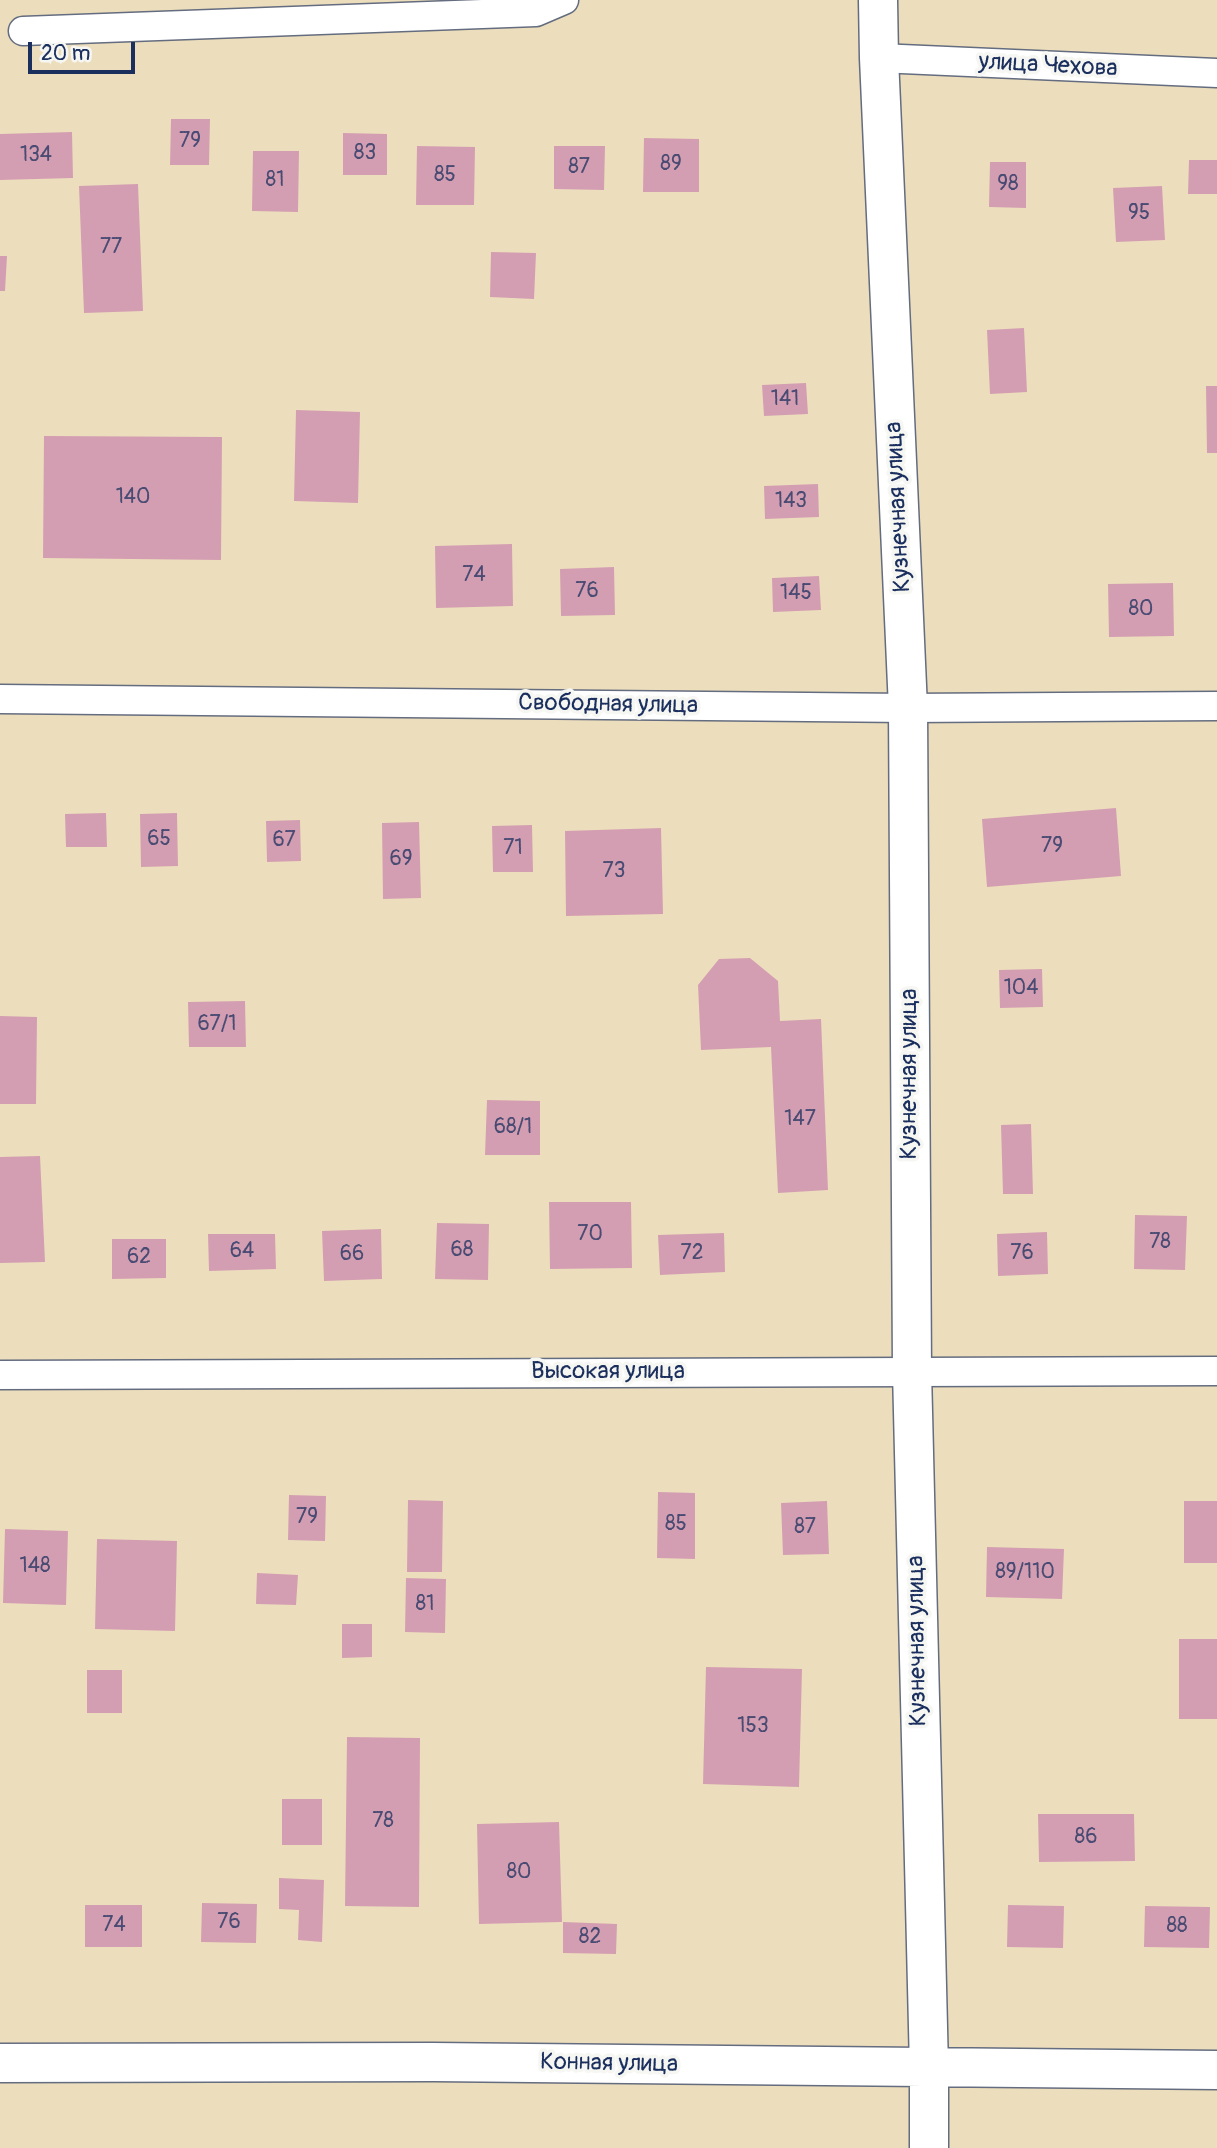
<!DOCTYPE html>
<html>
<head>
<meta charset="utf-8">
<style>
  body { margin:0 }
  #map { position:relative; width:1217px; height:2148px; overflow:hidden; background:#ecdebc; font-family:Pangolin,sans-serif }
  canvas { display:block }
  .scale { position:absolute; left:28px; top:42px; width:107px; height:32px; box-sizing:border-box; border:4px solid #1b2f5e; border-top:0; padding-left:9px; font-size:21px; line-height:24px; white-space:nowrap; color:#1b2f5e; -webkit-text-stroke:5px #f6f6f2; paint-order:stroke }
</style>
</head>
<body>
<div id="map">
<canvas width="1217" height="2148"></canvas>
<div class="scale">20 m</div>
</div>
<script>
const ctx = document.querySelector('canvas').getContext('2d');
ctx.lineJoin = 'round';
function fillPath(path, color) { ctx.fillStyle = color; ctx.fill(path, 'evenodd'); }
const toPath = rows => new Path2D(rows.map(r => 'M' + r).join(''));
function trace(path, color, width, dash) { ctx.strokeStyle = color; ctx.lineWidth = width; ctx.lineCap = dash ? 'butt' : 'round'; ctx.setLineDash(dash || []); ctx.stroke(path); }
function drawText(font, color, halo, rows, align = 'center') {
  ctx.font = font + ' Pangolin,sans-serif'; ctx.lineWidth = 7; ctx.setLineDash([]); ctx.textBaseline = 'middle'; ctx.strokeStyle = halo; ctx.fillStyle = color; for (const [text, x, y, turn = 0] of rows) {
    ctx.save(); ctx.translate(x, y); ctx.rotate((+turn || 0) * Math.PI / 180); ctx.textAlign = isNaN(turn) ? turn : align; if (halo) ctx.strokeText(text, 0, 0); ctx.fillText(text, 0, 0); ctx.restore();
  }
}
const building = toPath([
  [171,119,210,119,209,165,170,165],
  [72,132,73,178,0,180,0,134],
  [343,133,387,134,387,175,343,175],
  [644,138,699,139,699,192,643,192],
  [417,146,475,147,474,205,416,205],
  [554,146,605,146,604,190,554,189],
  [253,151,299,151,298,212,252,211],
  [1189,160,1217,160,1217,194,1188,194],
  [990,162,1026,162,1026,208,989,207],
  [138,184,143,311,84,313,79,186],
  [1162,186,1165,240,1116,242,1113,188],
  [491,252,536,253,534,299,490,297],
  [0,256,7,256,5,291,0,291],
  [1024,328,1027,392,990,394,987,330],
  [806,383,808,414,764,416,762,385],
  [1206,386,1217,386,1217,453,1207,453],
  [296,410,360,412,358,503,294,501],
  [44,436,222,437,221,560,43,558],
  [818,484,819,517,765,519,764,486],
  [512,544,513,606,436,608,435,546],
  [614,567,615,615,561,616,560,569],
  [819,576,821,610,773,612,772,578],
  [1173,583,1174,636,1109,637,1108,584],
  [1116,808,1121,876,987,887,982,819],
  [106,813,107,847,66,847,65,814],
  [177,813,178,866,141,867,140,814],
  [300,820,301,861,267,862,266,821],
  [419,822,421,898,383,899,382,823],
  [532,825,533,872,493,872,492,826],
  [661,828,663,914,566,916,565,831],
  [750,958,778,981,780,1021,821,1019,828,1190,778,1193,771,1047,701,1050,698,985,719,959],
  [1042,969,1043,1007,1000,1008,999,970],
  [245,1001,246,1047,189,1047,188,1002],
  [0,1016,37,1017,36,1104,0,1104],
  [487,1100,540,1101,540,1155,485,1155],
  [1031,1124,1033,1194,1003,1194,1001,1125],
  [40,1156,45,1262,0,1263,0,1157],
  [549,1202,631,1202,632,1268,550,1269],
  [1135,1215,1187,1216,1185,1270,1134,1269],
  [437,1223,489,1224,488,1280,435,1279],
  [381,1229,382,1279,324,1281,322,1231],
  [1047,1232,1048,1274,998,1276,997,1234],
  [724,1233,725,1272,660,1275,658,1235],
  [208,1234,275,1234,276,1269,209,1271],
  [112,1239,166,1239,166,1278,112,1279],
  [658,1492,695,1493,695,1559,657,1558],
  [289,1495,326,1496,325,1541,288,1540],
  [408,1500,443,1501,442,1572,407,1572],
  [827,1501,829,1554,783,1555,781,1503],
  [1184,1501,1217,1501,1217,1563,1184,1563],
  [5,1529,68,1531,66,1605,3,1603],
  [97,1539,177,1541,175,1631,95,1629],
  [987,1547,1064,1549,1062,1599,986,1597],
  [257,1573,298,1575,296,1605,256,1604],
  [406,1578,446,1579,445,1633,405,1632],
  [342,1624,372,1624,372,1657,342,1658],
  [1179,1639,1217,1639,1217,1719,1179,1719],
  [706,1667,802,1669,799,1787,703,1784],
  [87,1670,122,1670,122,1713,87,1713],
  [347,1737,420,1738,419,1907,345,1906],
  [282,1799,322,1799,322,1845,282,1845],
  [1038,1814,1134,1814,1135,1861,1039,1862],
  [559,1822,562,1922,479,1924,477,1824],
  [279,1878,324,1880,322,1942,298,1940,299,1910,279,1909],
  [202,1903,257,1904,256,1943,201,1942],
  [85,1905,142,1905,142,1947,85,1947],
  [1008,1905,1064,1906,1063,1948,1007,1947],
  [1145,1906,1210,1907,1209,1948,1144,1947],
  [563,1922,617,1924,616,1954,563,1953]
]);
const street = toPath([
  [23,31,536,12,564,0],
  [879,58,1217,73],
  [0,699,908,708,1217,706],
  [0,1375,1217,1371]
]);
const secondary = toPath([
  [878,0,879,58,908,708,912,1371,929,2068,929,2148],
  [0,2063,433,2062,1217,2070]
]);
const numberNames = [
  ["79",190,142],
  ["83",365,154],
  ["134",36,156],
  ["89",671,165],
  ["87",579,168],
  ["85",445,176],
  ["81",275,181],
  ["98",1008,185],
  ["95",1139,214],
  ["77",111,248],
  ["141",785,400],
  ["140",133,498],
  ["143",791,502],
  ["74",474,576],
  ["76",587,592],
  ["145",796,594],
  ["80",1141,610],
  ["65",159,840],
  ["67",284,841],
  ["79",1052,847],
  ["71",513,849],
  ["69",401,860],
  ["73",614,872],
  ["104",1021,989],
  ["67/1",217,1025],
  ["147",800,1120],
  ["68/1",513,1128],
  ["70",590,1235],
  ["78",1160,1243],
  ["68",462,1251],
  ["64",242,1252],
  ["72",692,1254],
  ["76",1022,1254],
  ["66",352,1255],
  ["62",139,1258],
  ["79",307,1518],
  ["85",676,1525],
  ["87",805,1528],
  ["148",35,1567],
  ["89/110",1025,1573],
  ["81",425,1605],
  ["153",753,1727],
  ["78",383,1822],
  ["86",1086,1838],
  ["80",519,1873],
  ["76",229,1923],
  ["74",114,1926],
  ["88",1177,1927],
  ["82",590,1938]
];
const streetNames = [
  ["улица Чехова",1048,66,3],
  ["Кузнечная улица",899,507,-93],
  ["Свободная улица",608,705,1],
  ["Кузнечная улица",910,1074,-90],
  ["Высокая улица",608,1372],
  ["Кузнечная улица",918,1641,-91],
  ["Конная улица",609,2064,1]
];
fillPath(building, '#d49eb2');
trace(street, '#646c7f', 31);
trace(secondary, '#646c7f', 41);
trace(street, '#fff', 28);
trace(secondary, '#fff', 38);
drawText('21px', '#494b73', null, numberNames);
drawText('24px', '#1b2f5e', '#f6f6f2', streetNames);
</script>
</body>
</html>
